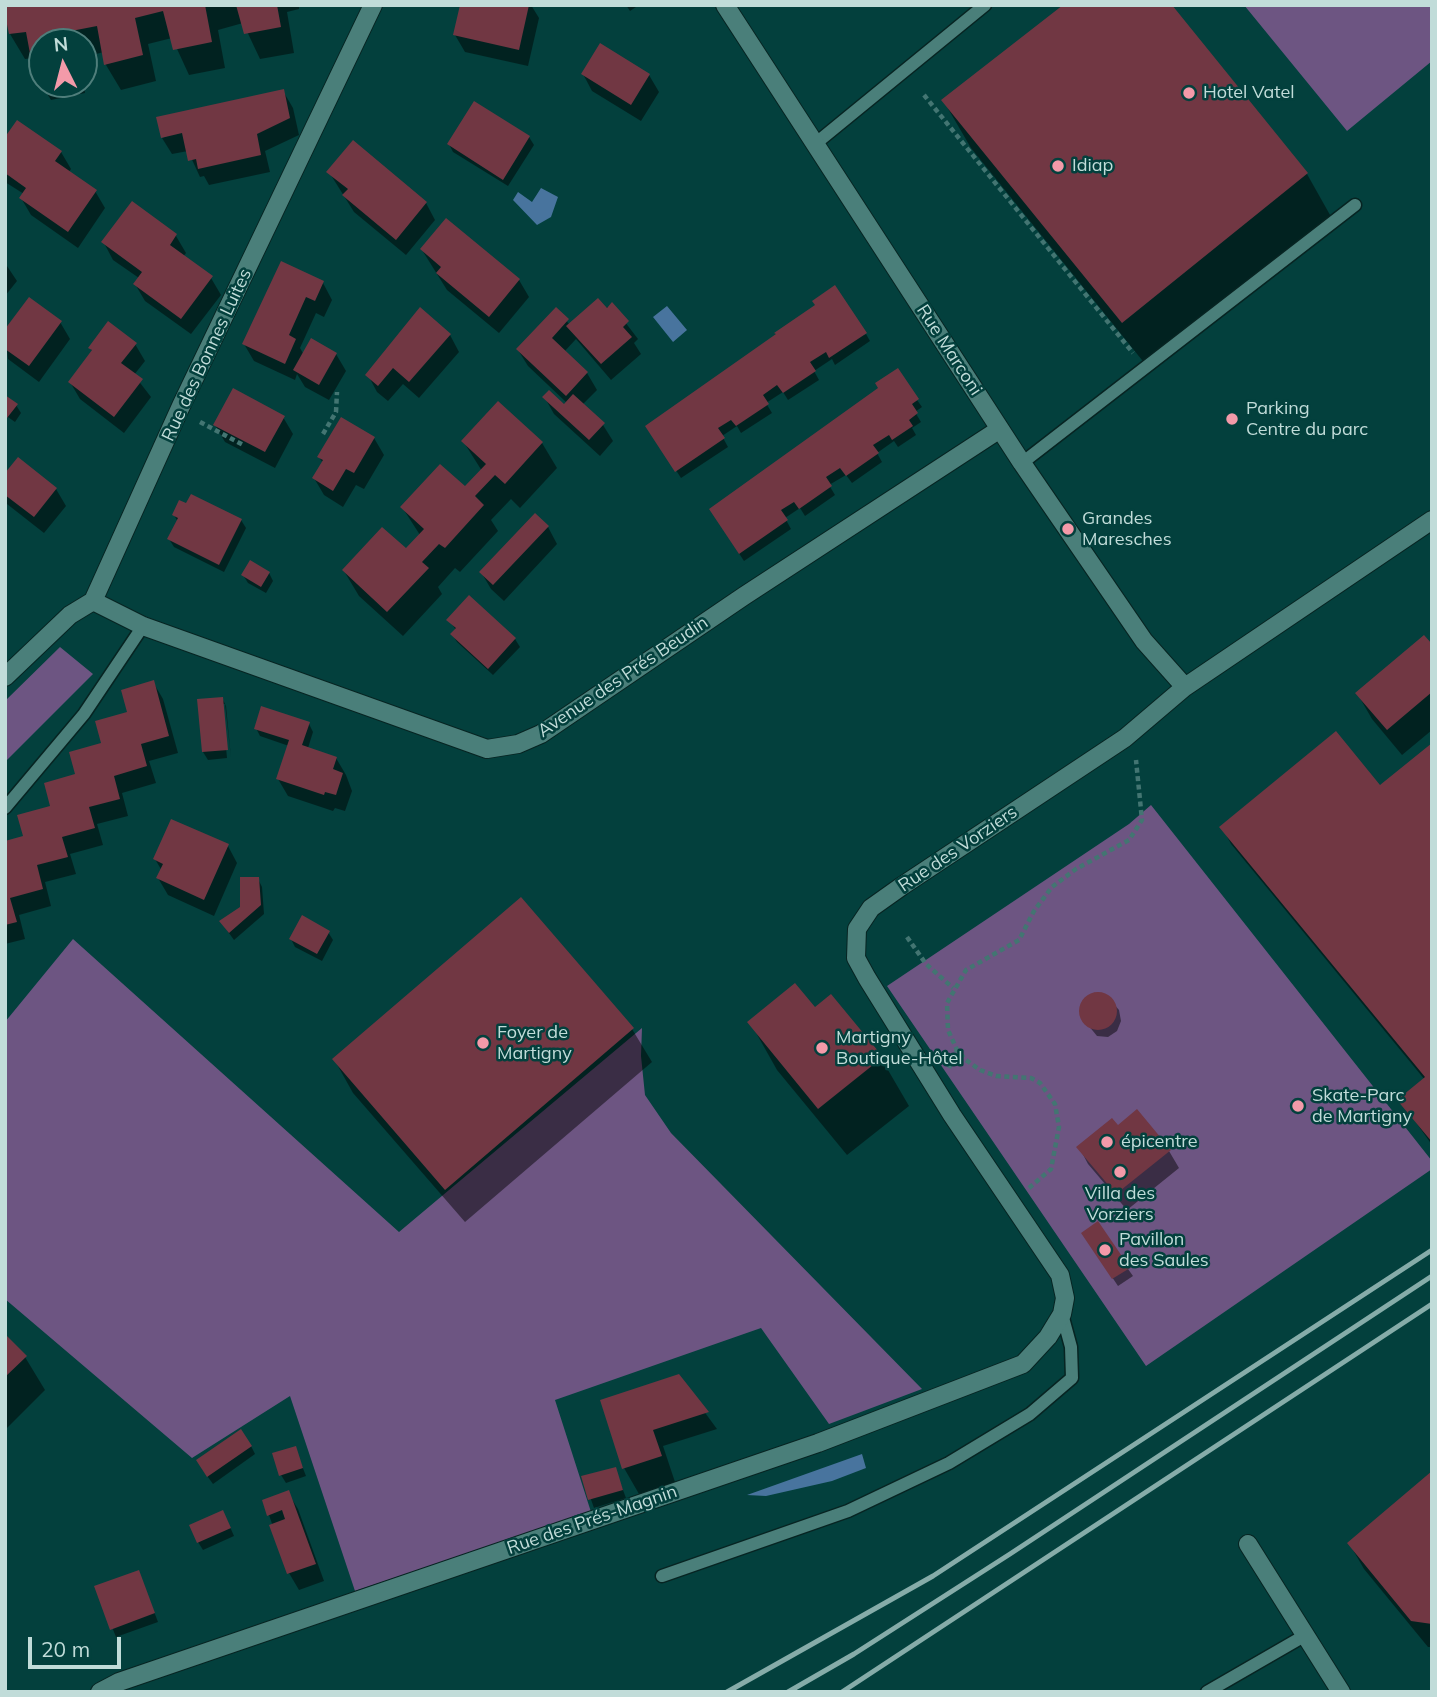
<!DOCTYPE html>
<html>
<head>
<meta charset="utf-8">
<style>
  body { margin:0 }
  #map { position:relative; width:1437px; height:1697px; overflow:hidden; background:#03403d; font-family:Mulish,sans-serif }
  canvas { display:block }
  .frame { position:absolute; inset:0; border:7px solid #c1dcd9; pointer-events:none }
  .north { position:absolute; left:28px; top:28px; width:70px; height:70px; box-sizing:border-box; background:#03403d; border:2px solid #4f7e7b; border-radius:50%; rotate:354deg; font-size:19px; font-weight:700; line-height:28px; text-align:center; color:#c1dcd9 }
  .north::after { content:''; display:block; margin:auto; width:24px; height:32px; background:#f39aa9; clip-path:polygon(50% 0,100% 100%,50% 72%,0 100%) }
  .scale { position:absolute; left:28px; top:1637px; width:93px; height:32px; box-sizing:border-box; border:4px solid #c1dcd9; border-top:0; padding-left:9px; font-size:21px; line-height:24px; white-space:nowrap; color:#c1dcd9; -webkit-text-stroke:5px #03403d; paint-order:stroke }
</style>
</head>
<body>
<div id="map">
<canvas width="1437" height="1697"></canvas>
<div class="frame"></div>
<div class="north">N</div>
<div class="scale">20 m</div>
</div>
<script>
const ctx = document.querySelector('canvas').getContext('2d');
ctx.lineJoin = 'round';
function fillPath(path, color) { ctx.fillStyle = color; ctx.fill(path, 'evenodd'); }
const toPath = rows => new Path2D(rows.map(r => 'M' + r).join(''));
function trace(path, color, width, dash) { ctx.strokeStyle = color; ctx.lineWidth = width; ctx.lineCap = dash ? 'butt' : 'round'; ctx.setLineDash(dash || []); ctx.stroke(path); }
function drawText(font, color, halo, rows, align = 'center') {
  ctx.font = font + ' Mulish,sans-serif'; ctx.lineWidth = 5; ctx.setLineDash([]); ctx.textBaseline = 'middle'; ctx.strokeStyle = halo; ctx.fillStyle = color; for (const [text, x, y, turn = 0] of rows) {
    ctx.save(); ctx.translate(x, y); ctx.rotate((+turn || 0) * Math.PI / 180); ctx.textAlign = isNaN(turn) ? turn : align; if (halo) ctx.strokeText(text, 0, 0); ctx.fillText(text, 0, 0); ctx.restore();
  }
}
const green = toPath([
  [1244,5,1432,5,1432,61,1347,131],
  [60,647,93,674,5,762,5,701],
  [1151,805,1432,1161,1432,1169,1146,1366,887,986,1129,824],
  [73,939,399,1232,642,1028,641,1056,645,1095,671,1133,922,1389,829,1424,761,1328,555,1400,591,1512,355,1591,290,1396,192,1458,5,1299,5,1022]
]);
const water = toPath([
  [541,188,558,197,551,217,537,225,513,200,518,192,532,202],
  [667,306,687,330,673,342,653,317],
  [862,1454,866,1468,832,1481,766,1496,747,1495]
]);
const shadow = toPath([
  [46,5,299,5,299,9,287,12,294,53,260,59,243,23,218,30,225,68,189,75,172,38,148,44,156,81,121,90,106,65,104,52,84,57,84,42,42,42,42,84,84,84,85,93,51,100,36,75,33,58,25,59,10,34],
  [462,5,531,5,539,18,528,66,465,52,455,35],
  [626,5,639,5,630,11],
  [1170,5,1307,174,1334,222,1150,370,971,148,943,100],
  [583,74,649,75,659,92,641,121,592,91],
  [283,91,293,108,299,135,265,151,270,172,209,185,204,176,200,177,188,151,172,154,162,138],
  [529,137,534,145,508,186,453,152,449,144],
  [5,140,61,152,71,169,68,173,95,191,105,208,78,248,31,215,21,198,24,194,5,182],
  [329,172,426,203,435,220,406,255,354,212],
  [133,204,176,236,186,253,183,257,211,278,221,295,191,334,145,301,135,284,139,278,113,260,104,243],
  [422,250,519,280,529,297,499,333,447,290],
  [5,263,17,281,5,296],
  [323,283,332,300,324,317,316,313,300,348,304,355,336,354,346,371,329,400,305,387,297,374,295,380,254,361,244,344],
  [612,305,638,339,634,343,641,354,611,380,576,339,564,352,587,373,597,390,582,405,603,425,613,441,600,456,554,414,545,398,564,406,567,403,528,366,518,350,556,309,570,325],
  [420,310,450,335,459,352,419,398,403,384,388,401,377,392,368,375],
  [60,322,70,339,39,382,8,359,5,332],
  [866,334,870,341,835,365,832,359,814,371,819,380,788,400,783,392,766,403,772,413,741,433,737,426,722,436,728,447,681,478,648,427],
  [135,344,145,361,134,375,151,397,124,433,80,399,70,382,93,352,90,348],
  [917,400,922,407,915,412,921,422,912,428,916,435,898,447,894,441,877,453,882,462,852,483,846,475,829,485,835,495,805,516,800,508,785,518,791,529,744,561,715,517],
  [16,405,21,413,15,422,5,415],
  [283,417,293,434,275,468,225,442,215,425],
  [374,438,384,455,364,489,356,485,343,507,324,495,314,478,323,463,319,457],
  [463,441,542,443,557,468,520,508,511,499,491,520,498,531,460,572,455,568,438,587,442,594,403,636,359,596,344,571,406,551,420,535,402,507,465,489,482,471],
  [5,476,56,489,66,506,44,533,7,504],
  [174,515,241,520,246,528,224,572,174,547,169,539,178,522],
  [536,516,548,527,557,544,504,601,491,589,481,572],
  [269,573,273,581,266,593,248,583,243,575],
  [449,620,515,639,520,647,493,675,457,642,452,634,456,630],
  [1432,647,1432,730,1402,755,1372,719,1357,693],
  [153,682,163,699,178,753,149,761,156,783,122,793,128,816,97,824,103,845,70,854,76,874,45,882,51,906,19,915,25,939,5,944,5,843,25,837],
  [222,698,226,706,231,758,225,704,222,704,227,758,208,760,203,752],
  [309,724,313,732,308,748,336,758,346,775,352,791,345,811,335,808,333,811,288,796,278,779,289,746,260,736,256,728],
  [1432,745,1432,1145,1400,1100,1425,1080,1231,844,1222,827,1380,787],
  [228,846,237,863,214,916,168,895,158,878,162,871,155,859],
  [258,879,262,887,264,914,234,940,221,922,242,908],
  [328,932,333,940,322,961,295,947,291,939],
  [1094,994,1105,994,1119,1010,1121,1021,1117,1031,1108,1037,1097,1036,1084,1020,1081,1009,1085,999],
  [814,1009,881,1058,909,1106,847,1155,777,1070,750,1022],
  [632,1029,652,1062,465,1222,353,1093,334,1059],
  [1079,1147,1169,1151,1179,1168,1127,1210,1088,1164],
  [1088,1241,1128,1269,1133,1276,1118,1286],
  [5,1337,25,1357,45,1390,5,1430],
  [678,1376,717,1429,663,1446,675,1482,639,1494,624,1468],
  [251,1446,255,1454,213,1484,202,1469],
  [295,1448,306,1476,286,1483,281,1475],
  [615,1469,626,1498,594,1508,583,1477],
  [1432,1473,1432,1647,1428,1647,1364,1569,1349,1543],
  [288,1493,298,1509,324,1581,299,1590,289,1573,269,1515],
  [227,1520,234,1536,203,1550,198,1542],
  [142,1580,158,1622,116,1637,96,1587]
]);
const building = toPath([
  [27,5,205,5,212,42,173,50,163,11,135,18,143,55,104,65,97,26,66,32,67,42,42,42,42,74,34,75,26,32,9,34,5,15,5,7],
  [236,5,277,5,281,27,244,34],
  [460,5,529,5,519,50,453,35],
  [1063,5,1172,5,1308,173,1122,323,941,100],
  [600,43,650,74,631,105,581,74],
  [284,89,290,118,257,134,261,155,198,169,196,159,188,161,182,133,161,138,156,117],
  [474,101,530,136,503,180,447,144],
  [17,120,62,151,55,161,97,190,68,232,19,198,26,188,5,173,5,137],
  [353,140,427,202,396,240,342,195,348,189,326,172],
  [132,201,177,234,170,245,213,276,181,319,133,284,142,272,101,242],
  [446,218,520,279,489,317,436,273,441,267,420,249],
  [281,261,324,281,315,301,306,297,289,335,296,339,285,364,242,344],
  [835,285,867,333,829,358,826,352,810,362,816,371,783,393,777,385,763,395,769,404,736,426,731,420,718,428,725,438,675,472,645,426,776,334,774,333,815,305,812,301],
  [29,297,62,321,29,366,5,349,5,329],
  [598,298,607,308,612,302,629,321,623,327,632,337,601,364,566,326],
  [420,307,451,334,409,382,393,368,378,386,365,375],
  [556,307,569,319,552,338,588,372,566,396,516,349],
  [108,321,137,343,121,363,143,379,114,417,68,382,92,350,88,348],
  [311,338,337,353,319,385,293,370],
  [898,368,919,399,912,404,918,413,909,420,913,426,892,440,889,435,873,445,879,453,846,476,840,468,826,477,832,486,799,509,794,502,781,510,788,520,739,554,709,509,878,388,875,383],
  [233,388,285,416,265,452,213,425],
  [549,390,564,404,573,394,605,423,589,440,542,397],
  [5,395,18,404,7,418,5,417],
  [498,401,543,442,505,484,495,475,475,496,484,505,445,548,439,544,422,562,429,568,387,612,342,570,382,527,406,548,424,529,400,507,440,464,465,486,486,464,461,441],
  [341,417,375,437,354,473,346,469,333,491,312,478,323,460,317,457],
  [18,457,57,488,34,517,5,495,5,473],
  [191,494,242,519,219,565,167,539,178,518,172,515,179,500,186,503],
  [535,513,549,526,493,585,479,572],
  [250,560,270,572,261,587,241,575],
  [469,595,516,638,488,669,450,634,456,628,446,620],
  [1424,635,1432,644,1432,692,1387,730,1355,693],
  [154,680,169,736,141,744,147,766,114,776,120,799,89,807,95,828,62,837,68,857,37,865,43,889,10,898,17,922,5,925,5,841,23,836,17,815,50,806,44,783,75,774,69,752,101,743,95,721,127,712,121,690],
  [223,697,228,750,202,752,197,699],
  [261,706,310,722,302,745,337,757,333,769,343,773,336,795,325,792,324,795,276,779,289,740,254,729],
  [1336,731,1380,785,1432,743,1432,1142,1397,1100,1425,1077,1219,827],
  [171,819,229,844,204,900,156,878,163,864,153,859],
  [240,877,259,877,261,905,229,933,219,921,240,907],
  [521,897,634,1028,445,1190,332,1059],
  [302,915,330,931,317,954,289,939],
  [795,983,815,1007,831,994,883,1057,818,1109,747,1022],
  '1079 1011a19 19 0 1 1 38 0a19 19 0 1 1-38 0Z',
  [1137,1109,1171,1150,1116,1194,1076,1147,1112,1118,1118,1125],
  [1098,1221,1130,1268,1112,1279,1081,1233],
  [5,1334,27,1356,5,1377],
  [679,1374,709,1412,653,1430,662,1456,622,1469,600,1400],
  [241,1429,252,1446,207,1477,196,1460],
  [296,1446,303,1468,279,1476,272,1453],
  [616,1467,623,1490,588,1500,581,1476],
  [1432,1471,1432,1624,1411,1621,1347,1543],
  [289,1490,316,1564,287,1574,269,1525,285,1519,282,1510,267,1516,262,1500],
  [223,1510,231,1528,197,1543,189,1525],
  [139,1570,155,1613,110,1630,94,1586]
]);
const path = toPath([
  [924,95,1133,353],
  [200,422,245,446],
  [323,434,336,412,337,392],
  [907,937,926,964,953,988],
  [949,1068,957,1050],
  [1029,1188,1051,1169,1059,1127,1055,1104,1040,1083,1031,1078,996,1076,980,1070,966,1060,957,1050,948,1030,947,1003,966,970,1019,940,1034,911,1052,887,1076,869,1129,840,1142,820,1136,760]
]);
const lane = toPath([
  [815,144,985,5],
  [1022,463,1355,205],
  [5,808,84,714,143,626],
  [662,1576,848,1511,949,1463,1030,1414,1072,1378,1071,1347,1062,1314],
  [1207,1692,1304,1636]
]);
const street = toPath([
  [725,5,1022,463,1144,641,1185,687],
  [93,601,143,626,487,749,518,744,541,734,744,596,1000,429],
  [5,677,70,615,93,601,181,406,373,5],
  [1248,1544,1341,1692],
  [100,1692,119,1682,818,1443,1023,1364,1048,1337,1062,1314,1065,1298,1060,1275,952,1115,867,978,856,958,857,929,871,908,902,886,1125,738,1185,687,1432,520]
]);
const rail = toPath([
  [727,1692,933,1576,1432,1250],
  [788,1692,854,1654,1010,1554,1432,1276],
  [842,1692,1432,1304]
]);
const markers = [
  [1189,93,7,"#f39aa9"],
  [1058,166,7,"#f39aa9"],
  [1232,419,7,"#f39aa9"],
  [1068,529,7,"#f39aa9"],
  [483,1043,7,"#f39aa9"],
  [822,1048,7,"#f39aa9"],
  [1298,1106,7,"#f39aa9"],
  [1107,1142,7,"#f39aa9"],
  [1120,1172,7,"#f39aa9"],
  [1105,1250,7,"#f39aa9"]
];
const poiNames = [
  ["Hotel Vatel",1203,93],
  ["Idiap",1072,166],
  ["Parking",1246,409],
  ["Centre du parc",1246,430],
  ["Grandes",1082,519],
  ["Maresches",1082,540],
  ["Foyer de",497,1033],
  ["Martigny",497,1054],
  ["Martigny",836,1038],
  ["Boutique-Hôtel",836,1059],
  ["Skate-Parc",1312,1096],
  ["de Martigny",1312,1117],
  ["épicentre",1121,1142],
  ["Villa des",1120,1194,"center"],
  ["Vorziers",1120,1215,"center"],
  ["Pavillon",1119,1240],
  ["des Saules",1119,1261]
];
const streetNames = [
  ["Rue Marconi",949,350,57],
  ["Rue des Bonnes Luites",207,355,-65],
  ["Avenue des Prés Beudin",623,677,-34],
  ["Rue des Vorziers",958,849,-34],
  ["Rue des Prés-Magnin",592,1520,-19]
];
fillPath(green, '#6d5582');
fillPath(water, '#48749e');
fillPath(shadow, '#0007');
fillPath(building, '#713743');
trace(lane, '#072422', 15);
trace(street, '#072422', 20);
trace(path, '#437572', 4.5, [5, 3.5]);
trace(lane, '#4a7f7a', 12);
trace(street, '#4a7f7a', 18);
trace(rail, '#86aca9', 5);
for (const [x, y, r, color] of markers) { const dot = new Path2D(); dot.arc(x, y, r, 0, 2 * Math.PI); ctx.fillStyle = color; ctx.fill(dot); trace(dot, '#03403d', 2.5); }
drawText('18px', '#c1dcd9', '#03403d', poiNames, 'left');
drawText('18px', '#c1dcd9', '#03403d', streetNames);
</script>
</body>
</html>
